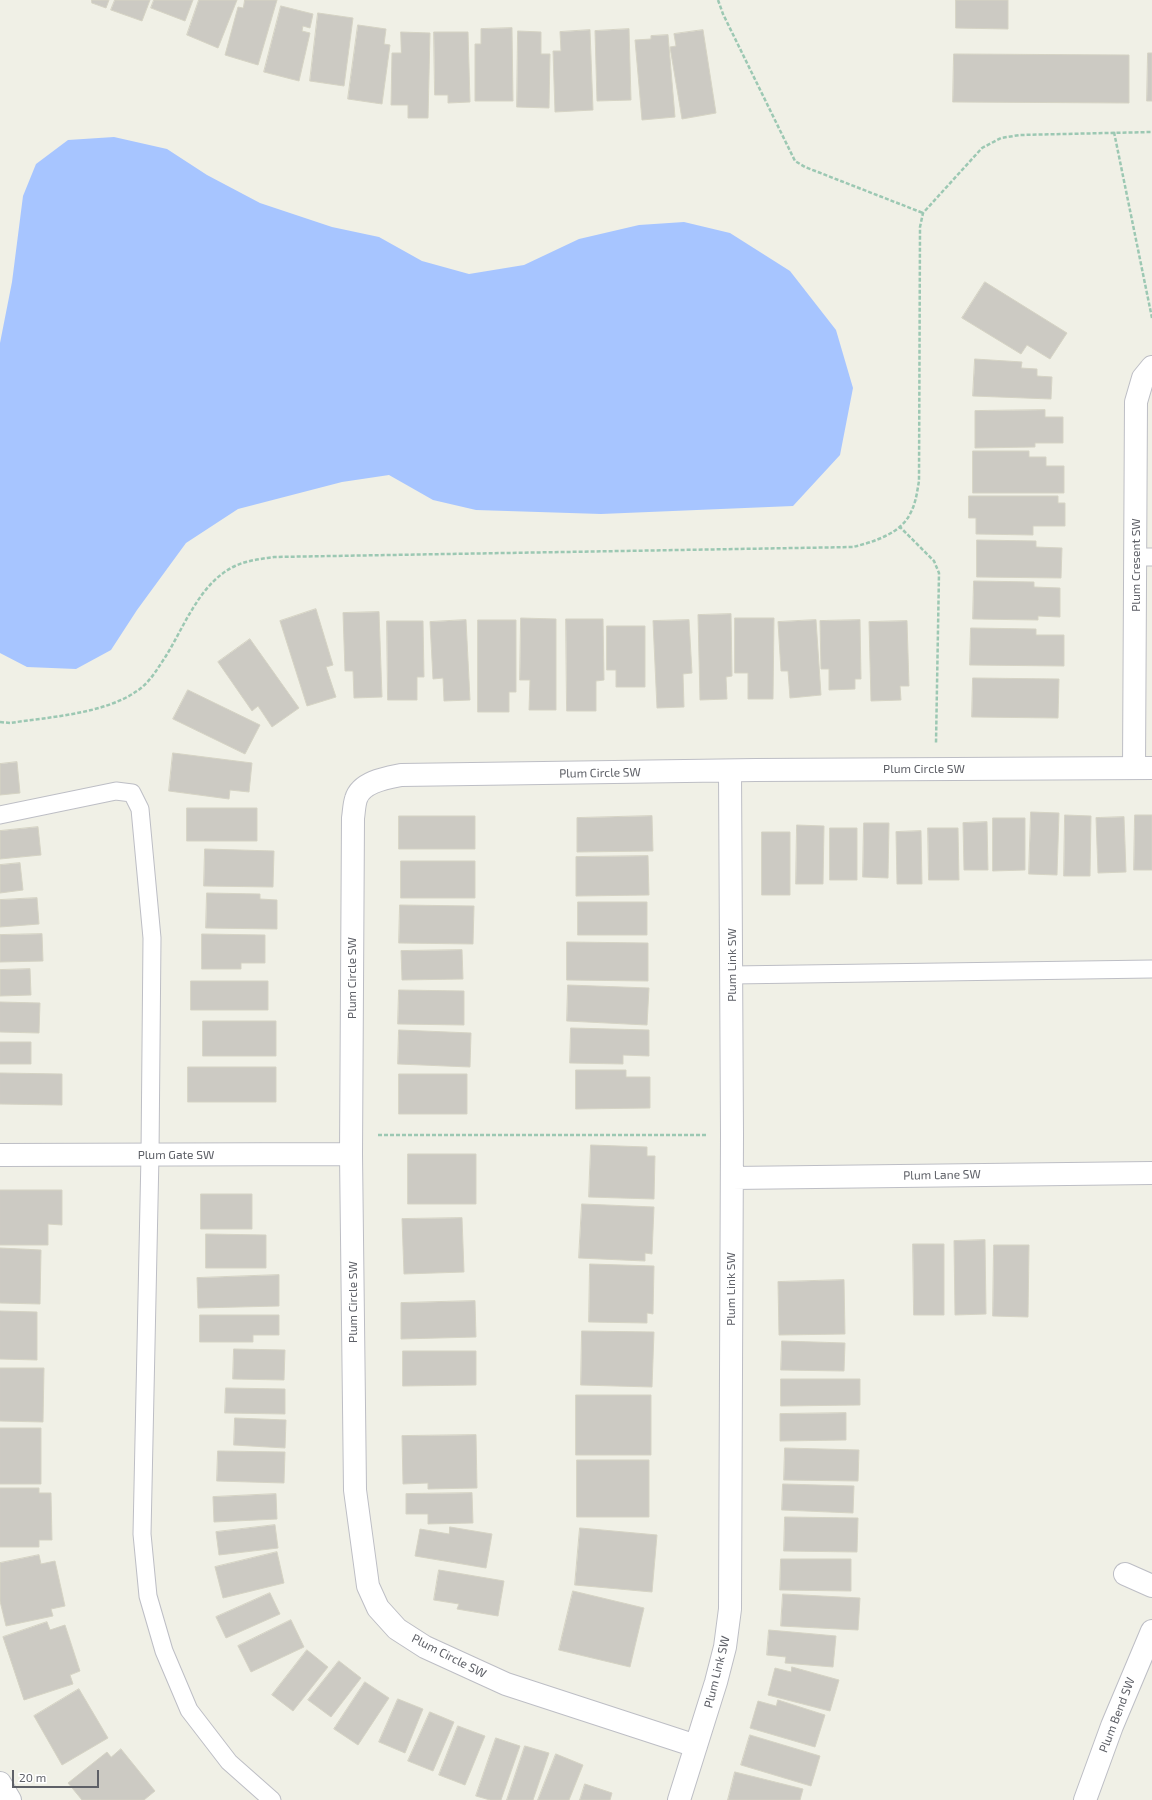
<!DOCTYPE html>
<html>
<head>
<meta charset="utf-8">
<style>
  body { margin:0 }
  #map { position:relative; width:1152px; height:1800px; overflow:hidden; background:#f0f0e6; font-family:"Exo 2",sans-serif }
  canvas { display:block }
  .scale { position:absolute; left:12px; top:1770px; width:87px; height:18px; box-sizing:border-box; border:2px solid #5e6067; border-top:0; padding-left:5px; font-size:12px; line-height:14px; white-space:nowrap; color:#5e6067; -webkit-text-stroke:3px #fff; paint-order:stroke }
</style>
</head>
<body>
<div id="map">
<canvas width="1152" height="1800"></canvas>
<div class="scale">20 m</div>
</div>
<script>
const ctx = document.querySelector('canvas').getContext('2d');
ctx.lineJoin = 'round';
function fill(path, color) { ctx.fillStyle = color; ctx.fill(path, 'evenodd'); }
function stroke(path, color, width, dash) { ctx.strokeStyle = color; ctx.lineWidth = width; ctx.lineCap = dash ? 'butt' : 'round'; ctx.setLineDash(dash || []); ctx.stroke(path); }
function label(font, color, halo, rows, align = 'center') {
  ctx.font = font + ' "Exo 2",sans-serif'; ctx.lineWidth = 3.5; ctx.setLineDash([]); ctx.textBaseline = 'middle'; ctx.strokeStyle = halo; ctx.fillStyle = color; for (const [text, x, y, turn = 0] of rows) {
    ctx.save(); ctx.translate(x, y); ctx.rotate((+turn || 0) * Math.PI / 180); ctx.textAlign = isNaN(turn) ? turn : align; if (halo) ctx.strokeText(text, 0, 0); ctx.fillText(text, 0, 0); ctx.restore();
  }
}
const water = new Path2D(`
  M114 137 167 149 207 175 260 203 332 227 379 237 422 261 469 274 524 265 579 239 639 225 684 222 730 233 790 271 836 330 853 388 840 455 793 506 601 514 476 510 433 500 389 475 342 482 238 509 186 543 137 610 111 650 76 669 27 667 0 653V343L12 282 23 196 36 164 68 140Z`);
const building = new Path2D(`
  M92 0H109L106 8 92 3Z
  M115 0H150L142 21 111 10Z
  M154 0H193L185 21 151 8Z
  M199 0H237L218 48 187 35Z
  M245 0H277L258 65 225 55 238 7 243 8Z
  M956 0H1008V29L956 28Z
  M281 6 313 14 310 28 303 26 302 31 310 33 299 81 264 72Z
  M318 13 353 18 344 86 310 81Z
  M358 25 386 29 384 44 390 45 382 104 348 99Z
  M512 28 513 101H475V44H481V29Z
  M629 29 631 100 597 101 595 31Z
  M590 30 593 110 555 112 553 51H561L560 32Z
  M703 30 716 113 682 119 670 47 676 46 674 34Z
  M518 31 541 32V54H550L549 108 517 107Z
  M401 32 430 33 428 118H408V105H391L392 53H401Z
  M434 32H468L470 102 448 103V95H435Z
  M668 35 675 117 642 120 635 40 651 39V36Z
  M1148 53H1152V101H1147Z
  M954 54 1129 55V103L953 102Z
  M985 282 1067 333 1050 359 1027 345 1021 354 962 318Z
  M975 359 1022 362 1021 368 1037 369V376L1052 377 1051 399 973 396Z
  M1045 410V417H1063V443H1035V447L975 448V411Z
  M973 451H1029V457H1046V466H1064V493H973Z
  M969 496H1058V503H1065V526H1033V535L976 534V518H969Z
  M977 540 1036 541V547L1062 548 1061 578 977 577Z
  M974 581 1034 582V587L1060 588V617L1038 616V620L973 619Z
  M316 609 333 665 326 667 336 697 307 706 280 621Z
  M379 612 382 697 354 698 353 671H345L343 613Z
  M731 614 732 676 726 677 727 699 700 700 698 615Z
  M521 618 556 619V710H529L530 680H520Z
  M735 618H774L773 699H748V673H735Z
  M566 619H603L604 680 596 681V711H567Z
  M466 620 470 700 444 701 443 678 433 679 430 622Z
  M478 620H516V692H509V712H478Z
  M689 620 692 673 683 674 684 707 657 708 653 621Z
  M816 620 821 695 790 698 788 671H781L778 622Z
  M860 620 861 679H855V689L829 690V669H821L820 621Z
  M387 621H423L424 677H417V700H388Z
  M907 621 909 686H900L901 700 871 701 869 622Z
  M607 626H645V687H616V670H607Z
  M971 628 1036 629V635H1064V666L970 665Z
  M250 639 299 708 272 727 258 706 252 711 218 662Z
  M973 678 1059 679 1058 718 972 717Z
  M188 690 260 725 245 754 173 719Z
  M173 753 252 763 249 792 230 790 229 799 169 791Z
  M17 762 20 793 0 795V764Z
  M187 808H257V841H187Z
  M1031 812 1059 813 1057 875 1029 874Z
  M1065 815 1091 816 1090 876H1064Z
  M1135 815H1152V870H1134Z
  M399 816H475V849H399Z
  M652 816 653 851 577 852V818Z
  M1124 817 1126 872 1098 873 1096 818Z
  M993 818H1025V870L993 871Z
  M987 822 988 870H964L963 823Z
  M864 823H889L888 878 863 877Z
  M797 825 824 826 823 884H796Z
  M38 827 41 855 0 859V831Z
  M830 828H857V880H830Z
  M928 828H958L959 880H929Z
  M921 831 922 884H897L896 832Z
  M762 832H790V895H762Z
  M205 849 274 851 273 887 204 886Z
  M648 856 649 895 576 896V857Z
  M401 861H475V898H401Z
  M20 863 23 890 0 893V865Z
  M207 893 260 894V899L277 900V929L206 928Z
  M37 898 39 924 0 927V900Z
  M578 902H647V935H578Z
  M400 905 474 906 473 944 399 943Z
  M42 934 43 961 0 962V935Z
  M202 934 265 935V963H241V969H202Z
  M567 942 648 943V981L567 980Z
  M462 950 463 979 402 980 401 951Z
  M30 969 31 995 0 996V970Z
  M191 981H268V1010H191Z
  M568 985 649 988 647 1025 567 1021Z
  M399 990 464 991V1025L398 1024Z
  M0 1002 40 1003 39 1033 0 1032Z
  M203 1021H276V1056H203Z
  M571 1028 649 1030V1056L623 1055V1064L570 1063Z
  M399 1030 471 1033 470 1067 398 1064Z
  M0 1042H31V1064H0Z
  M188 1067H276V1102H188Z
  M576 1070H626V1077H650V1108L576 1109Z
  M0 1073 62 1074V1105L0 1104Z
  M399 1074H467V1114H399Z
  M591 1145 647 1147V1156H655L654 1199 589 1197Z
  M408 1154H476V1204H408Z
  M0 1190H62V1225L48 1224V1245H0Z
  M201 1194H252V1229H201Z
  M582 1204 654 1207 652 1254 645 1253V1261L579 1258Z
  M462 1218 464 1272 404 1274 402 1219Z
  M206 1234 266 1235V1268H206Z
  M985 1240 986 1314 955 1315 954 1241Z
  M913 1244H944V1315H914Z
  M994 1245H1029L1028 1317 993 1316Z
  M0 1248 41 1250 40 1304 0 1303Z
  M590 1264 654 1266 653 1314 647 1313V1323L589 1322Z
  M279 1275V1306L198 1308 197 1278Z
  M844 1280 845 1334 779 1335 778 1282Z
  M475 1301 476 1337 401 1339V1303Z
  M0 1311 37 1312V1360L0 1359Z
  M200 1315H279V1335H253V1342H200Z
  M582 1331 654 1332 652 1387 581 1385Z
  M782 1341 845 1343 844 1371 781 1370Z
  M234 1349 285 1350 284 1380 233 1379Z
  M403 1351H476V1385L403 1386Z
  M0 1368H44L43 1422 0 1421Z
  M781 1379H860V1405L781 1406Z
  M226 1388 285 1389V1414L225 1413Z
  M576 1395H651V1455H576Z
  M846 1413V1440L780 1441V1414Z
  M235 1418 286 1420 285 1448 234 1445Z
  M0 1428H41V1484H0Z
  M476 1435 477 1488 428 1489V1483L403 1484 402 1436Z
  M785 1448 859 1450 858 1481 784 1480Z
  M218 1451 285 1452 284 1483 217 1481Z
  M577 1460H649V1517H577Z
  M783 1484 854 1486 853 1513 782 1510Z
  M0 1488H39V1493H51L52 1540H39V1547H0Z
  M472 1493 473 1523 428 1524V1514H406V1494Z
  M276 1494 277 1519 214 1522 213 1497Z
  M785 1517 858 1518 857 1552 784 1551Z
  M275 1525 278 1548 219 1555 216 1532Z
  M450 1527 492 1534 486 1568 415 1556 420 1529 449 1534Z
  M580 1528 657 1535 652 1592 575 1585Z
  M277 1552 284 1583 223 1598 215 1567Z
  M39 1555 41 1564 55 1561 65 1606 51 1609 53 1616 6 1626 0 1601V1563Z
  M781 1559H851V1591L780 1590Z
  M439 1570 504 1581 498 1616 457 1609 459 1604 434 1600Z
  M573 1591 644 1608 630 1667 559 1650Z
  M270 1593 280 1614 226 1638 216 1617Z
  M783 1594 860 1598 858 1630 781 1626Z
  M291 1620 304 1647 251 1672 238 1646Z
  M47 1622 50 1630 65 1625 80 1671 70 1675 73 1684 24 1700 3 1637Z
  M769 1630 836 1636 833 1667 785 1663 786 1657 767 1655Z
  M307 1650 328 1667 293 1711 272 1695Z
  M339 1661 361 1678 331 1717 308 1700Z
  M792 1667 839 1680 830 1711 768 1695 775 1668 791 1672Z
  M365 1682 389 1698 358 1745 334 1729Z
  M79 1689 108 1738 62 1765 34 1716Z
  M398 1699 423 1709 405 1753 379 1742Z
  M778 1700 825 1715 815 1747 750 1728 758 1701 776 1706Z
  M430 1712 454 1722 433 1771 408 1761Z
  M458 1726 485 1736 465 1785 439 1775Z
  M750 1735 820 1756 811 1786 741 1765Z
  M496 1738 520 1746 501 1800H490L476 1796Z
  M525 1746 549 1753 533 1800H507Z
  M121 1749 155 1791 144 1800H82L68 1783 107 1752 111 1757Z
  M556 1754 583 1765 569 1800H538Z
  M735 1772 803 1789 800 1800H728Z
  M585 1784 612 1793 610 1800H580Z`);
const path = new Path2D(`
  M718 0 723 14 795 161 805 167 923 213
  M1114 132 1152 318
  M899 526 934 561 939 573 936 743
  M0 722 10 723C49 717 104 714 137 691 149 683 156 671 164 659 184 628 199 583 235 566 248 560 261 559 274 557L853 547C873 542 900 534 910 514 916 503 917 492 919 481L920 227 923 213 982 148 1001 138 1020 135 1152 132
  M378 1135H707`);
const lane = new Path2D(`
  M1136 557H1152
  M0 815 116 791 132 793 140 809 152 938 150 1155 142 1534 148 1596 164 1651 189 1710 229 1762 272 1800
  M732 975 1152 969`);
const street = new Path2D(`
  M1134 768 1136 402 1143 378 1152 367
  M0 1155 351 1154
  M732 1178 1152 1173
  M1125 1574 1152 1586
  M696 1746 506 1684 425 1647 397 1629 378 1608 368 1586 355 1490 351 1154 353 818C354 812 354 805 356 799 361 782 386 778 401 775L756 770 1152 768
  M679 1800 716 1682 725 1647 730 1609 732 1135 730 771
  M1085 1800 1112 1726 1152 1631`);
const secondary = new Path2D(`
  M0 1783 10 1800`);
const streetNames = [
  ["Plum Cresent SW",1136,565,-90],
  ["Plum Circle SW",924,769],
  ["Plum Circle SW",600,773,-1],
  ["Plum Link SW",732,965,-90],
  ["Plum Circle SW",352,978,-90],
  ["Plum Gate SW",176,1155],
  ["Plum Lane SW",942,1175,-1],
  ["Plum Link SW",731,1289,-90],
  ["Plum Circle SW",353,1302,-90],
  ["Plum Circle SW",449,1656,27],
  ["Plum Link SW",717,1672,-76],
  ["Plum Bend SW",1117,1715,-69]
];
fill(water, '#a7c5ff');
fill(building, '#cccac3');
stroke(building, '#d5d3c4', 1);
stroke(lane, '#bdbec5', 19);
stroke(street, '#bdbec5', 24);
stroke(secondary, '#bbbdc4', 24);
stroke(path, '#9cc8b3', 2.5, [4, 2]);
stroke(lane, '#fff', 17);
stroke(street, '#fff', 22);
stroke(secondary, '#fff', 22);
label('12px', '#5e6067', '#fff', streetNames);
</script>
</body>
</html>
